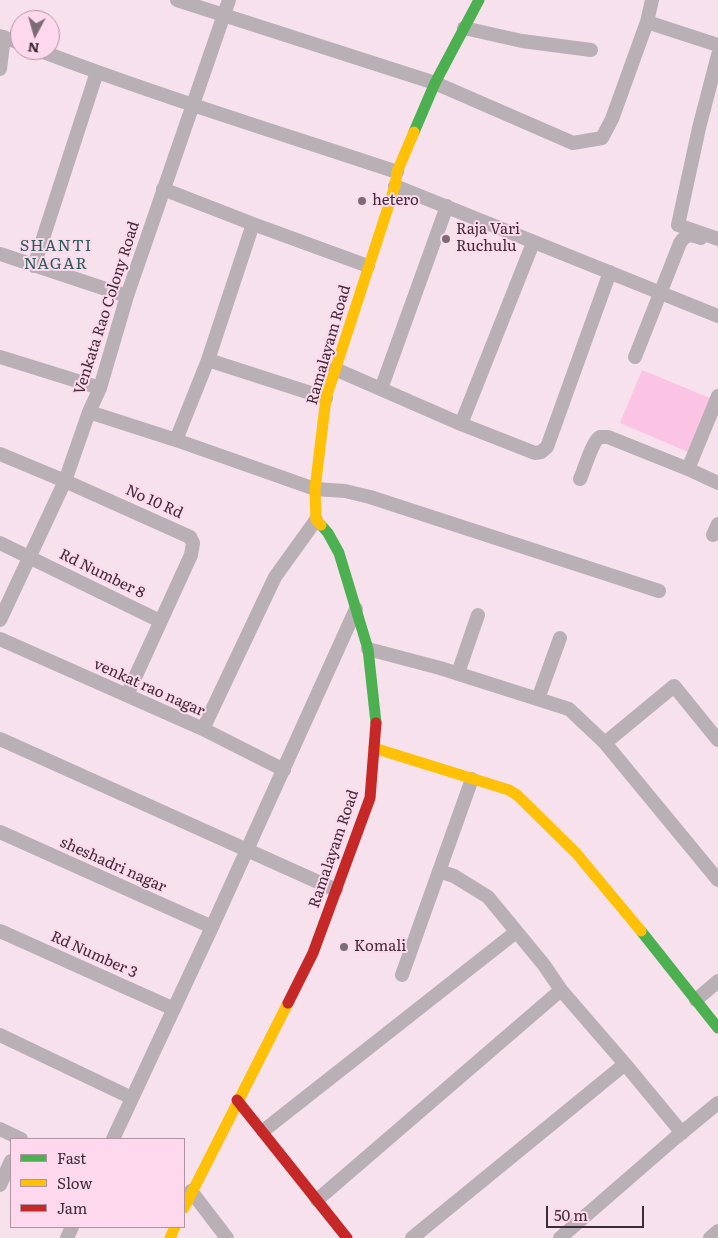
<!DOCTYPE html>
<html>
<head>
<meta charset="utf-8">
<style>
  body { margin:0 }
  #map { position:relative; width:718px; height:1238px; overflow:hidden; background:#f6e1ed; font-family:Literata,serif }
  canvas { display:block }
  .legend { position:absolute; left:10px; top:1138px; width:175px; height:90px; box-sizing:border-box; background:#fed9ee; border:1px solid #b094a4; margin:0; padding:6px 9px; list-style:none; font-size:15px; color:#3b2d35 }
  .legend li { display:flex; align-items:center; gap:10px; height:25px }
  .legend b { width:25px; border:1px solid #b094a4 }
  .north { position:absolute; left:10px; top:10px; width:50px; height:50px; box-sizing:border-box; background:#fed9ee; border:1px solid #b094a4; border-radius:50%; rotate:186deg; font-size:14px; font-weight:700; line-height:20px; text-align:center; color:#3b2d35 }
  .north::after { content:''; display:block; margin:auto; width:18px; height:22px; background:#7c6c75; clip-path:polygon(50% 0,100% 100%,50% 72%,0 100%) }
  .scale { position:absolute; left:546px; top:1206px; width:98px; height:22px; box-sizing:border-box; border:2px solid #3b2d35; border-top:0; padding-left:6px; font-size:15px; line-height:18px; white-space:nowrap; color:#3b2d35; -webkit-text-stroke:4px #fed9ee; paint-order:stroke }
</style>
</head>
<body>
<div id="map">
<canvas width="718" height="1238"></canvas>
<ul class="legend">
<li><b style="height:6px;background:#4caf50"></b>Fast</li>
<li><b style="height:6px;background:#ffc107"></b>Slow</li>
<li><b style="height:6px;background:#c62828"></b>Jam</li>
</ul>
<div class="north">N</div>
<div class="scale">50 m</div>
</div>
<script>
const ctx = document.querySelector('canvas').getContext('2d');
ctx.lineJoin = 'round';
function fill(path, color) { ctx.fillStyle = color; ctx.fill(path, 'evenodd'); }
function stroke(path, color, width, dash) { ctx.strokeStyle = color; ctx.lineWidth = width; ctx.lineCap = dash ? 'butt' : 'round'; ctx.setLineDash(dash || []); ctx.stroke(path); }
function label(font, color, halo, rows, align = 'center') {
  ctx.font = font + ' Literata,serif'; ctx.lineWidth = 4; ctx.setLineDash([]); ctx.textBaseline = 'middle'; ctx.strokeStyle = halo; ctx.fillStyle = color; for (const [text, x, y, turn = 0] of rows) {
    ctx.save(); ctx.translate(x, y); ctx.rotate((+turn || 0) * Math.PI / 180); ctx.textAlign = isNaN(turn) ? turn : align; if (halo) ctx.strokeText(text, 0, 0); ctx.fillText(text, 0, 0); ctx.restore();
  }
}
const green = new Path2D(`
  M642 370 710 398 688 452 620 423Z`);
const street = new Path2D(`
  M177 0 435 83 573 143 602 138 612 119 647 22 718 45
  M647 22 652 0
  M464 28 522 41 591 50
  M0 36 20 43
  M38 50C156 95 277 132 397 172
  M718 55 699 128 678 225 718 239
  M0 69 4 37
  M395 186 718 316
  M163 189 253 224 208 360 176 440
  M253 224 368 266
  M0 254 127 296
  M34 266 97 72
  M0 357 100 388
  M635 357 680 243C685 234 692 234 701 238
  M208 360 326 398
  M335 369 461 424 535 453 541 452 547 447 610 272
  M381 389 447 206
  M89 412 176 440 315 489 345 491 370 497 659 591
  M461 424 533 243
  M0 454 65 481 190 537 193 543 191 555 127 695
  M688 469 718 483
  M580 479C584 471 592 441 600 437 601 437 607 437 608 437L688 469 718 396
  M713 535 718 524
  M0 543 160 621
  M0 620 65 481 89 412 100 388 127 296 229 0
  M0 639 203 729 284 770
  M368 649 440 668 569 709 605 743 718 880
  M458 673 478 615
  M538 699 560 638
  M203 729 275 577 316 520
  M0 739 336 890
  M605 743 674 686 718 740
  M0 832 212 927
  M439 871 454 876 488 897 544 965 561 990 625 1064 682 1133
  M0 931 174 1009
  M402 975 472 779
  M696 1000 718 981
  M0 1035 132 1098
  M0 1129 21 1139
  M263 1131 516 932
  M113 1139 212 927 356 609
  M0 1185 11 1161
  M191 1191 227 1238
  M317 1200 561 990
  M67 1238 72 1227
  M412 1238 625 1064
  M560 1238 674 1139 718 1103
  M710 1238 718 1231`);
const fast = new Path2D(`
  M414 132 435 83 479 0
  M321 525 328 533 339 553 368 649 376 723
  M641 931 718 1028`);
const slow = new Path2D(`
  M321 525 316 520 315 489 326 398 395 186 397 172 414 132
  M374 748 509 790 517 795 576 853 641 931
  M184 1208 288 1003
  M170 1238 175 1227`);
const jam = new Path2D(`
  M288 1003 313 953 370 798 376 723
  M237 1100 347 1238`);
const markers = [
  [362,201,5,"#7c6c75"],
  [446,239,5,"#7c6c75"],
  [344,947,5,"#7c6c75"]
];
const poiNames = [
  ["hetero",372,201],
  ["Raja Vari",456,230],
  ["Ruchulu",456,247],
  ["Komali",354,947]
];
const streetNames = [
  ["Venkata Rao Colony Road",107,308,-72],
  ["Ramalayam Road",329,345,-74],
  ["No 10 Rd",154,502,24],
  ["Rd Number 8",102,574,26],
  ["venkat rao nagar",149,688,24],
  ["Ramalayam Road",334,849,-71],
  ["sheshadri nagar",113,865,24],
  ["Rd Number 3",94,955,24]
];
const neighbourhoodNames = [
  ["SHANTI",56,246],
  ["NAGAR",56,264]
];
fill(green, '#fbc4e4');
stroke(street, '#b8b0b4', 14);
stroke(fast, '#4caf50', 11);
stroke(slow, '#ffc107', 11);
stroke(jam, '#c62828', 11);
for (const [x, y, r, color] of markers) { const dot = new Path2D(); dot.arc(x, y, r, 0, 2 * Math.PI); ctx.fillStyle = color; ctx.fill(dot); stroke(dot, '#fed9ee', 2); }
label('15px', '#3b2d35', '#fed9ee', poiNames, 'left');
label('15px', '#3b2d35', '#fed9ee', streetNames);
ctx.letterSpacing = '1px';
label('16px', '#265f59', '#fed9ee', neighbourhoodNames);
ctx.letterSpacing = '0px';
</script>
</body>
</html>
